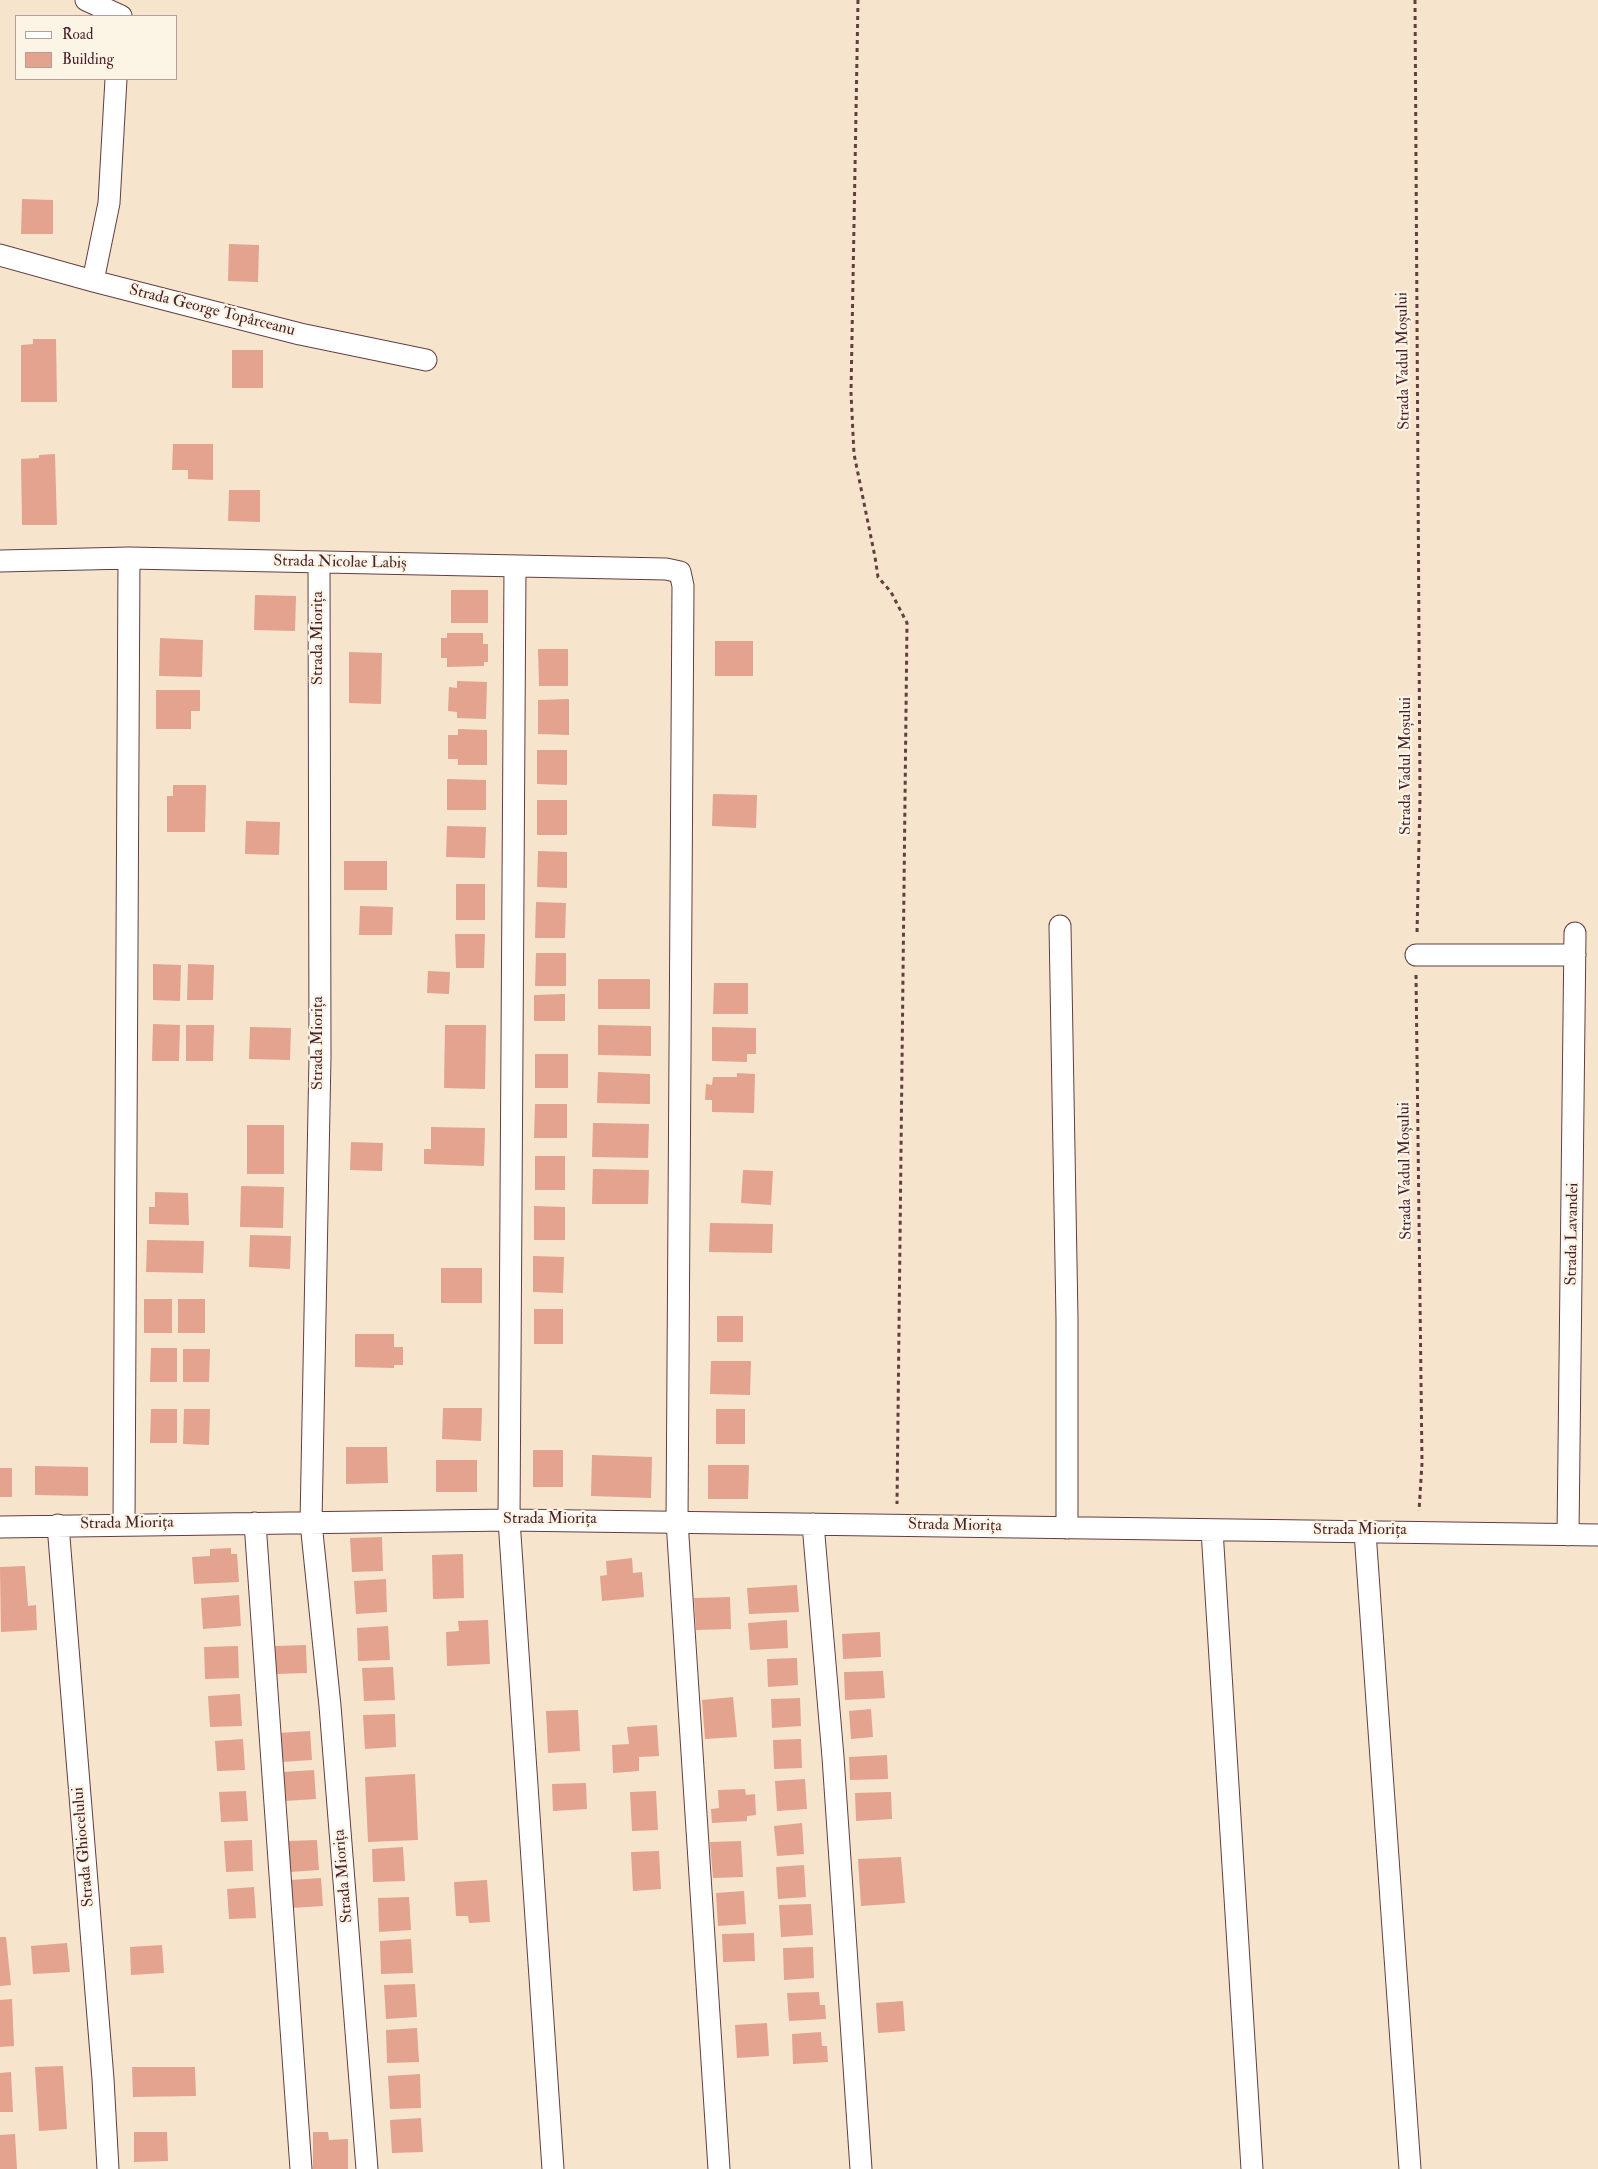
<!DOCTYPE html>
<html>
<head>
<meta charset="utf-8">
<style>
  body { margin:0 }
  #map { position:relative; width:1598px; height:2169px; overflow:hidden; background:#f6e5cc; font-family:"IM FELL Double Pica",serif }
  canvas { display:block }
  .legend { position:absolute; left:15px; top:15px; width:162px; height:65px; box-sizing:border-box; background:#fcf5e5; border:1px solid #b59f9b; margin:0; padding:6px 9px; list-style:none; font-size:15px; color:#4a1f2b }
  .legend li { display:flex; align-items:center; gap:10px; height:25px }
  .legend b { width:25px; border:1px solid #b59f9b }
</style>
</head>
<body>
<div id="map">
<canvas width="1598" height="2169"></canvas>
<ul class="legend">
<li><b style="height:6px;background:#fff"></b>Road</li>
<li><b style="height:14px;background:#e3a38f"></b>Building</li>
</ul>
</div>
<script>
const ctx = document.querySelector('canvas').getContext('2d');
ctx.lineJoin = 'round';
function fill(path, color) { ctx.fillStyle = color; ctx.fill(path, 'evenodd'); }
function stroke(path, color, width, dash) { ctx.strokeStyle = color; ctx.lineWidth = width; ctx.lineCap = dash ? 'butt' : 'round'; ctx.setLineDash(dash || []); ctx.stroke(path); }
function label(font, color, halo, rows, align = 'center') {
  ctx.font = font + ' "IM FELL Double Pica",serif'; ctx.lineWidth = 4.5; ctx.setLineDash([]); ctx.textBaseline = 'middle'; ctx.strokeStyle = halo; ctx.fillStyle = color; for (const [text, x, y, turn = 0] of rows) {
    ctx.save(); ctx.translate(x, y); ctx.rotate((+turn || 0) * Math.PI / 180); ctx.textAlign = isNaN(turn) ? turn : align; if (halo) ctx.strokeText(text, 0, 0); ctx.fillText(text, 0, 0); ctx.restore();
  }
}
const building = new Path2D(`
  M22 199 53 200V234H21Z
  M229 244 259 245 258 282 228 281Z
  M33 339H56L57 402H21V345L33 344Z
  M232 350H263V388H232Z
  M173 444H213V480L188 479V470H172Z
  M55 454 57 525H22L21 459 39 458V455Z
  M229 490H260V522L228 521Z
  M451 590H488V623H451Z
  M255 595 296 596 295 631 254 630Z
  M447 633H483V644H488V662H484V666L447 667V658H441V638H447Z
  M160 638 203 640 202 677 159 676Z
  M715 641H753V676H715Z
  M538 649H568V686H539Z
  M349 652 382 653 381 704 349 703Z
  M457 681 487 682 486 719 457 718V712L448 711 449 687 457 688Z
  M156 690H200V711H191V729H156Z
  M569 699V735L538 734V700Z
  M458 729 487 730V765H458V759H448V735H458Z
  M537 750H567V785L537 784Z
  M447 779 486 780V810H447Z
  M173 785H206L205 832H167V796H173Z
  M713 794 757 795 756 828 712 826Z
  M537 800H567V835H537Z
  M246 821 280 822 279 855 245 854Z
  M447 826 486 827 485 858 446 857Z
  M538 851 567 852V888L537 887Z
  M344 861H387V890H344Z
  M456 884H485V920H456Z
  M536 902 566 903 565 938H535Z
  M360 906 393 907 392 935H359Z
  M455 934H485L484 968H456Z
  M536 953H566V986H535Z
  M153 964 181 965 180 1001 153 1000Z
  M188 964 214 965 213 1000H187Z
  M428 971 450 972 449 994 427 993Z
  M598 979H650V1009H598Z
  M714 983H748V1014H713Z
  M565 994V1021H534V995Z
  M153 1024 180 1025 179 1061H152Z
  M186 1025H214L213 1061H186Z
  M445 1025H486L485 1089 444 1088Z
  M598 1025 651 1026V1056L598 1055Z
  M250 1027 291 1028 290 1060 249 1059Z
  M712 1027 756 1028V1054H747V1062L712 1061Z
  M535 1054H568V1088H535Z
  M598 1072 650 1074V1104L597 1103Z
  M737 1073 755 1074 754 1113 712 1112V1100H705L706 1084 712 1085 713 1077H737Z
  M535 1104H567V1138H534Z
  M593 1123 649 1124 648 1158 592 1157Z
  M247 1125H284V1174H247Z
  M431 1127 485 1128 484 1166 424 1164V1149H431Z
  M351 1142 383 1143 382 1171 350 1170Z
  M535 1156H565V1190H535Z
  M593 1169 649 1170 648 1204H592Z
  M743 1170 773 1171 771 1205 741 1203Z
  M241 1186 284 1187 283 1228 240 1227Z
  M155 1192 188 1193 189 1225 149 1224V1207H155Z
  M534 1206 565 1207V1240H534Z
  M710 1223 773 1224 772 1253 709 1252Z
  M250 1235 291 1236 290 1269 249 1267Z
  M147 1240 204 1241 203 1273 146 1272Z
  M533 1256 564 1257 563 1293 533 1292Z
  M441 1268H482V1303H441Z
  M144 1299H172V1333H144Z
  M178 1299H205V1333H178Z
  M534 1309H563V1344H534Z
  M717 1316H743V1342H717Z
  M355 1334H394V1347H403V1365H394V1368L355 1367Z
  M151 1348H177V1382H150Z
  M183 1349H210L209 1382H183Z
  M711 1361H751L750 1395 710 1394Z
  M443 1408H482L481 1441 442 1439Z
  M151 1409H177V1443H150Z
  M184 1409H210L209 1445 183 1444Z
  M716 1409H745V1444H716Z
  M346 1447H387L388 1483 346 1484Z
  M533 1450H563V1487H533Z
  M592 1455 652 1457 651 1498 591 1496Z
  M436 1460H477V1492H436Z
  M708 1465H749L748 1499H708Z
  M35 1466 88 1467V1496L35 1495Z
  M0 1468H12V1497H0Z
  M382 1537 383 1571 352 1572 350 1538Z
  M231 1548V1554H237L239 1582 194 1584 192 1557 210 1556V1549Z
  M463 1554 464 1598 433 1599 432 1555Z
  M632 1558 633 1573 642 1572 644 1597 602 1601 600 1576 607 1575 606 1561Z
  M25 1566 28 1606 36 1605 37 1630 1 1632 0 1567Z
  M386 1579 387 1612 356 1614 354 1581Z
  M797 1585 799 1612 749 1614 747 1588Z
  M239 1595 241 1626 203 1629 201 1598Z
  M730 1597 731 1629 696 1630 694 1598Z
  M488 1620 490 1664 447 1666 446 1632 459 1631 458 1621Z
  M787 1620 788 1648 750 1650 748 1623Z
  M388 1626 390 1660 358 1661 357 1628Z
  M880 1632 881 1657 843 1659 842 1634Z
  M306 1645 307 1673 276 1674 275 1646Z
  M238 1646 239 1678 205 1679 204 1647Z
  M797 1658 798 1685 768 1687 767 1659Z
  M393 1667 395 1700 364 1701 362 1668Z
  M883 1671 885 1698 845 1700 844 1672Z
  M240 1694 242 1726 210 1727 208 1696Z
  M733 1697 737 1737 705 1739 702 1700Z
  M800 1698 801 1726 772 1728 771 1699Z
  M871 1709 873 1737 851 1739 849 1711Z
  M578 1710 580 1751 548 1753 546 1711Z
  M395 1714 396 1747 365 1749 363 1715Z
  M657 1725 659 1756 639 1757V1771L613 1773 612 1745 629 1744 627 1727Z
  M310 1731 312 1760 281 1762 279 1733Z
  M243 1739 245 1770 217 1771 215 1741Z
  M801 1739 802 1768 774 1769 773 1740Z
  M887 1755 888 1779 850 1780 849 1757Z
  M314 1770 316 1799 285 1801 283 1772Z
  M415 1774 418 1840 368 1842 365 1777Z
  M805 1779 807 1809 777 1811 775 1781Z
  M586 1783 587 1809 553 1811 552 1784Z
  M745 1789 746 1795 755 1794 756 1815 747 1816V1821L712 1823 711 1809 719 1808 718 1790Z
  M246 1791 248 1821 221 1822 219 1792Z
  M656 1791 658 1830 632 1831 630 1792Z
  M891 1792 892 1819 856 1821 855 1793Z
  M802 1823 804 1854 777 1856 774 1826Z
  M252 1840 253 1871 226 1872 224 1841Z
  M317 1840 319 1870 290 1872 288 1841Z
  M741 1841 743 1877 713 1878 710 1842Z
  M403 1847 405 1881 373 1882 372 1849Z
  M659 1851 661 1889 633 1891 631 1852Z
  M901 1857 905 1903 861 1906 858 1859Z
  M804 1865 806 1897 778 1899 776 1867Z
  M321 1878 323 1906 291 1908 290 1880Z
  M487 1880 490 1922 469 1923 468 1916H456L454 1882Z
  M254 1887 256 1918 229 1919 227 1889Z
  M744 1891 746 1924 718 1926 716 1893Z
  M409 1897 411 1930 379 1932 378 1898Z
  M811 1904 813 1935 781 1937 779 1905Z
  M754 1933 755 1961 723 1962 722 1934Z
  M0 1937H6L11 1985 0 1986Z
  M411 1939 413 1973 381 1974 380 1941Z
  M67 1943 70 1972 33 1974 31 1946Z
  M162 1945 164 1973 131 1975 130 1947Z
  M813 1947 814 1978 784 1980 783 1948Z
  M415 1984 417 2017 386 2019 384 1985Z
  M819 1992 820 2005H825L826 2019 789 2021 787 1993Z
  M12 1999 14 2046 0 2047V2000Z
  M903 2001 905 2031 878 2033 876 2003Z
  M767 2023 769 2056 737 2058 735 2025Z
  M417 2028 419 2062 387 2063 386 2030Z
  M821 2032 822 2046H827L828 2062 793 2064 792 2034Z
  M63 2066 67 2129 39 2131 35 2067Z
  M132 2067H195L196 2096 133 2097Z
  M11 2072 13 2112H0V2073Z
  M420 2074 421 2108 390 2109 388 2076Z
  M421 2118 423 2152 392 2153 390 2120Z
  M134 2132H167L168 2161 134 2162Z
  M313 2132H328L329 2140 348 2139V2169H313Z
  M15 2134 17 2169H0V2135Z`);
const path = new Path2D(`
  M858 0 851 393 854 454 875 557 878 577 891 592 907 623 897 1504
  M1415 0 1420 797 1417 934
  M1416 975 1422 1463 1419 1511`);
const minor = new Path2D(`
  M86 0 121 16
  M0 255 93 281 300 334 426 360
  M93 281 109 203 116 79
  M0 561 129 558 666 569 680 572 683 586 677 1521 719 2169
  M319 563 320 1057 311 1523 330 1706 367 2169
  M515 567 509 1520 553 2169
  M1060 926 1067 1319V1528
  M1416 955H1575
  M255 1523 301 2169
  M124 1524 129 558
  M813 1524 833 1757 861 2169
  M58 1525 103 2079 108 2169
  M0 1527 509 1520 1598 1535
  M1212 1530 1252 2169
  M1365 1532 1410 2169
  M1568 1535 1575 933`);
const streetNames = [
  ["Strada George Topârceanu",212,311,14],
  ["Strada Vadul Moșului",1404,361,-91],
  ["Strada Nicolae Labiș",340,563,1],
  ["Strada Miorița",319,638,-90],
  ["Strada Vadul Moșului",1407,766,-90],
  ["Strada Miorița",319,1043,-90],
  ["Strada Vadul Moșului",1406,1171,-91],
  ["Strada Lavandei",1573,1234,-89],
  ["Strada Miorița",550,1520],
  ["Strada Miorița",127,1524,-1],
  ["Strada Miorița",955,1526,1],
  ["Strada Miorița",1360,1531],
  ["Strada Ghiocelului",84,1847,-95],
  ["Strada Miorița",344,1876,-95]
];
fill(building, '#e3a38f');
stroke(minor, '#643d43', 23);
stroke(path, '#643d43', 3, [4, 4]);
stroke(minor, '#fff', 21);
label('16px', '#4a1f2b', '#fcf5e5', streetNames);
</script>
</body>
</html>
